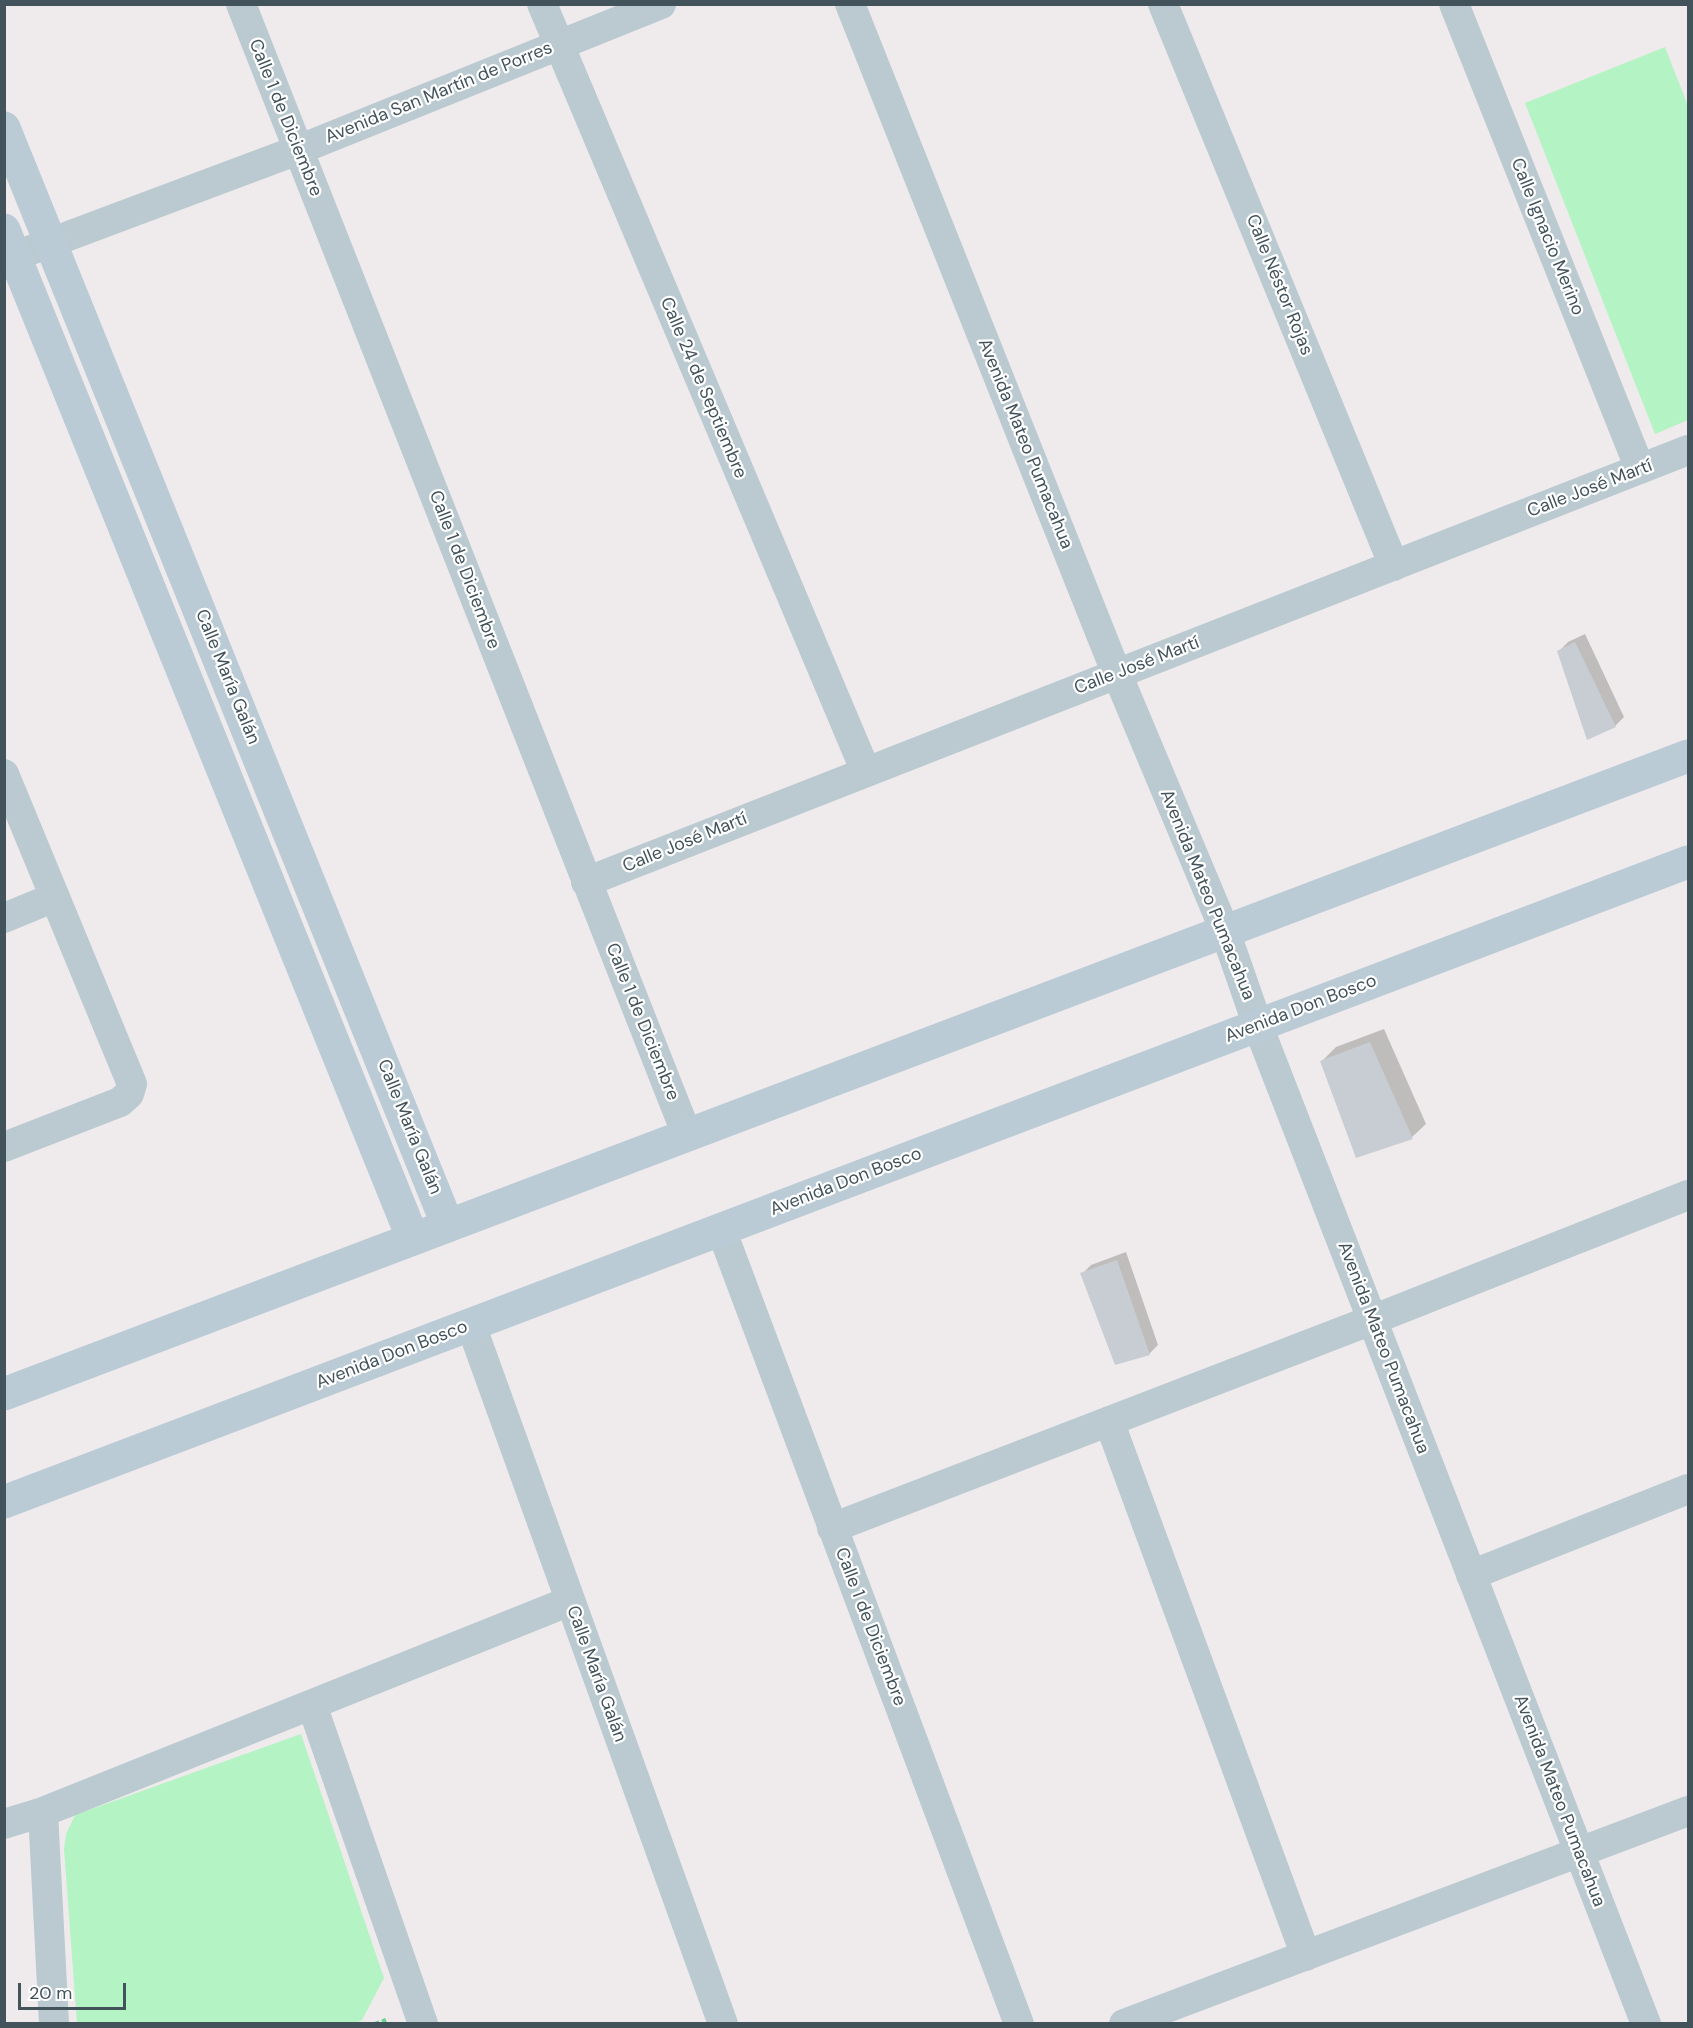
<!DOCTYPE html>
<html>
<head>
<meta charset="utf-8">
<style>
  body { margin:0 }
  #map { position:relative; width:1693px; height:2028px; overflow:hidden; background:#efebec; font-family:"DM Sans",sans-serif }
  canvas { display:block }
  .frame { position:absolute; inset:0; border:6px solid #42535b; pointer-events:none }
  .scale { position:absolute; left:18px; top:1983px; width:108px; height:27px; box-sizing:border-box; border:3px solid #42535b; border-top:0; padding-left:8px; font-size:18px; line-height:21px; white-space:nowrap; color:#42535b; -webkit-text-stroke:4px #fff; paint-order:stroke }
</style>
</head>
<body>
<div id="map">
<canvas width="1693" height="2028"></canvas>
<div class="frame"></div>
<div class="scale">20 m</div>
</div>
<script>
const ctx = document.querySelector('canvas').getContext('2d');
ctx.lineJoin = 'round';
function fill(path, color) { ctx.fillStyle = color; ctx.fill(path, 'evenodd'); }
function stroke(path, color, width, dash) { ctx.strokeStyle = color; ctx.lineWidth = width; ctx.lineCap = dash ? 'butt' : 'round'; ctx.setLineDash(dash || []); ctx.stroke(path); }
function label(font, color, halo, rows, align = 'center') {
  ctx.font = font + ' "DM Sans",sans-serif'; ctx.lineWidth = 4.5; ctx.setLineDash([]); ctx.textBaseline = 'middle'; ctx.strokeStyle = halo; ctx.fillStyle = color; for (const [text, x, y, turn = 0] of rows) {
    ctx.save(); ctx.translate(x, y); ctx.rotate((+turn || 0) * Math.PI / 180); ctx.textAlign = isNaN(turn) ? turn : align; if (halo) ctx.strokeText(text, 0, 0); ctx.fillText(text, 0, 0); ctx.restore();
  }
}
const green = new Path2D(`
  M1665 47 1688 106V420L1655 434 1525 103Z
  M301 1734 384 1978 362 2020 354 2024 77 2023 64 1849 66 1834 75 1815Z`);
const shadow = new Path2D(`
  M1585 634 1624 717 1615 726 1559 651 1568 642Z
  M1384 1029 1426 1124 1412 1137 1357 1156 1322 1061 1336 1047Z
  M1126 1252 1158 1345 1149 1354 1082 1274 1091 1265Z`);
const building = new Path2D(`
  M1575 642 1616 727 1587 740 1557 651Z
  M1370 1042 1413 1139 1356 1158 1320 1061Z
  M1117 1260 1150 1355 1115 1365 1080 1273Z`);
const path = new Path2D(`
  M375 2024 386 2020`);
const street = new Path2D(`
  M241 4 687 1135
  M542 4 866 772
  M850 4 1110 657 1225 931 1258 1026 1646 2024
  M1163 4 1394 566
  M1454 4 1640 469
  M15 256 298 150 661 4
  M4 774 132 1084 129 1094 120 1102 4 1147
  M586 882 1688 450
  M4 918 55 897
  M721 1229 1019 2024
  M471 1325 723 2024
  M1109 1421 1306 1956
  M832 1528 1372 1320 1688 1195
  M1471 1575 1688 1489
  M312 1705 423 2024
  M43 1812 54 2024
  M4 1824 43 1812 570 1601
  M1124 2024 1688 1811`);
const secondary = new Path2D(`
  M4 128 448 1226
  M4 230 413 1239
  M4 1394 1688 756
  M4 1502 1688 862`);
const streetNames = [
  ["Avenida San Martín de Porres",439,93,-22],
  ["Calle 1 de Diciembre",285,118,68],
  ["Calle Ignacio Merino",1547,237,68],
  ["Calle Néstor Rojas",1279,285,68],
  ["Calle 24 de Septiembre",703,388,67],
  ["Avenida Mateo Pumacahua",1025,444,68],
  ["Calle José Martí",1590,489,-21],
  ["Calle 1 de Diciembre",464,570,69],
  ["Calle José Martí",1137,666,-21],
  ["Calle María Galán",227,677,68],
  ["Calle José Martí",685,843,-22],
  ["Avenida Mateo Pumacahua",1207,895,68],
  ["Avenida Don Bosco",1301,1009,-21],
  ["Calle 1 de Diciembre",642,1022,68],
  ["Calle María Galán",409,1127,68],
  ["Avenida Don Bosco",846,1182,-21],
  ["Avenida Mateo Pumacahua",1383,1348,69],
  ["Avenida Don Bosco",392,1355,-21],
  ["Calle 1 de Diciembre",870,1627,69],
  ["Calle María Galán",596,1674,70],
  ["Avenida Mateo Pumacahua",1559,1801,69]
];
fill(green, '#b4f3c3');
fill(shadow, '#0003');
fill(building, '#c7cdd2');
stroke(path, '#68d48f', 4, [4.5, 3]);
stroke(street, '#bacad0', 30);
stroke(secondary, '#bacbd6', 33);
label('18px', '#42535b', '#fff', streetNames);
</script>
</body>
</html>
